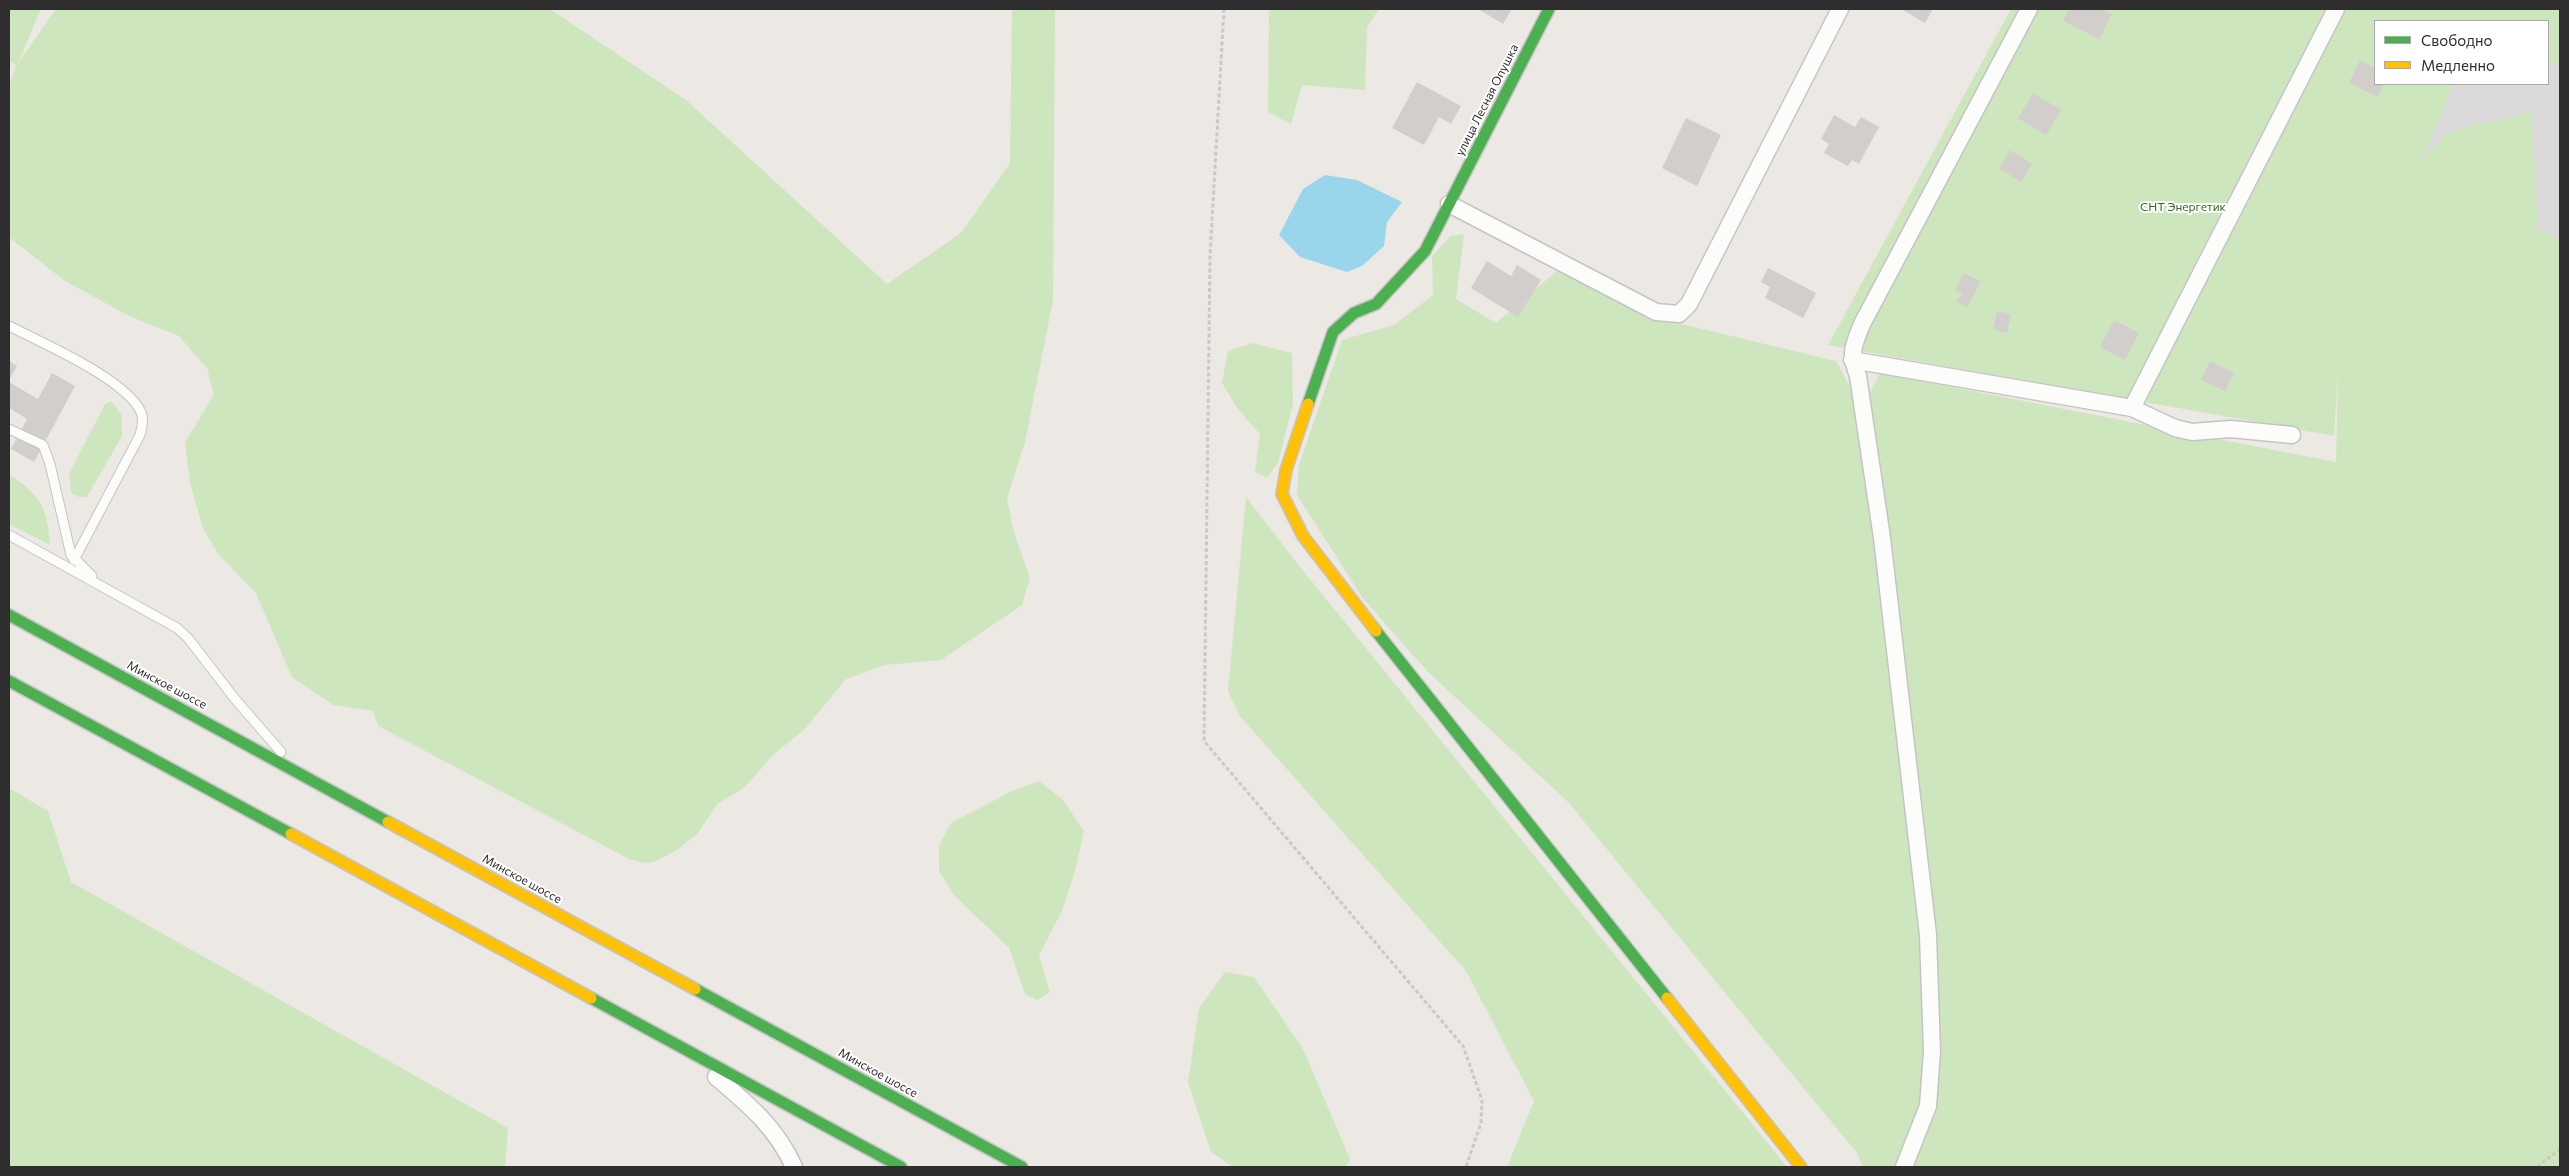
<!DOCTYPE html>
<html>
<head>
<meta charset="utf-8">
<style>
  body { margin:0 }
  #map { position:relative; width:2569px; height:1176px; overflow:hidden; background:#ece8e4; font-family:Commissioner,sans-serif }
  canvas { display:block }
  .frame { position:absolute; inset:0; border:10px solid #2e2e2e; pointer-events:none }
  .legend { position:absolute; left:2374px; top:20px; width:175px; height:65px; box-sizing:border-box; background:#fff; border:1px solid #ababab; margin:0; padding:6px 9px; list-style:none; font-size:15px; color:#2e2e2e }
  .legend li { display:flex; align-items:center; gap:10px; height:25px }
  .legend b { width:25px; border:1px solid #ababab }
</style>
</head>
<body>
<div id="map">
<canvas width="2569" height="1176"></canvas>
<div class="frame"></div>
<ul class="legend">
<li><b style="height:6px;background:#4caf50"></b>Свободно</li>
<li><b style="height:6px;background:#ffc107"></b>Медленно</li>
</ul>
</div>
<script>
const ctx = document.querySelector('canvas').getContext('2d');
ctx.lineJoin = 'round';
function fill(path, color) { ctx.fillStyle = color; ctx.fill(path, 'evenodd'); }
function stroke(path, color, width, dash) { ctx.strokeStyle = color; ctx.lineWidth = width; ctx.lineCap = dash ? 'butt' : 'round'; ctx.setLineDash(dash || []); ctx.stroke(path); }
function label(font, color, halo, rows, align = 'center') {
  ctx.font = font + ' Commissioner,sans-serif'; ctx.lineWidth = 4; ctx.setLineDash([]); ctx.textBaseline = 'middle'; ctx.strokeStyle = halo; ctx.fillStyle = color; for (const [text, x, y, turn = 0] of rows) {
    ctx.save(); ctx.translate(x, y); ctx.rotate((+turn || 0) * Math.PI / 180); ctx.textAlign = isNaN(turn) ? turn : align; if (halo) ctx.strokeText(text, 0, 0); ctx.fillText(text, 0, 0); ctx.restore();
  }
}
const industrial = new Path2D(`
  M2560 9V328L2378 261 2454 84H2548V21Z`);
const green = new Path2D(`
  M9 9H41L18 63 56 9H550L686 100 887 284 961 233 1010 163 1012 9H1055L1053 300 1025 442 1007 498 1014 533 1030 578 1022 605 941 660 885 665 846 679 804 730 774 754 744 788 717 804 698 833 677 850 654 862 645 863 629 859 378 726 373 711 333 705 292 677 256 593 219 555 203 529 190 483 185 442 214 395 207 368 179 336 129 316 65 281 9 237V86L16 66 9 59Z
  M1269 9H1379L1367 27 1365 90 1302 85 1291 124 1268 112Z
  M2011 9H2560V58L2555 66 2548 64V21H2375V84H2454L2422 159 2448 132 2532 111 2538 229 2560 240V1167H1863L1857 1153 1568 802 1427 671 1362 597 1297 495 1299 465 1342 340 1394 325 1433 295 1432 256 1451 236 1464 234 1456 299 1496 323 1558 270 1648 316 1836 361 1862 409 1880 373 2336 462 2338 372 2334 436 1828 345Z
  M1252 343 1292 353 1293 404 1278 463 1267 478 1255 472 1260 434 1237 408 1222 383 1228 351Z
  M111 401 122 415V436L87 497H79L71 493 69 474 105 404Z
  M9 475C40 493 48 509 50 545L9 524Z
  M1246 497 1296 562 1787 1167H1507L1534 1101 1466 971 1239 715 1228 691Z
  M1039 781 1063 800 1084 831 1075 871 1062 911 1039 955 1050 992 1037 1000 1025 994 1009 948 955 896 939 871V846L951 823 1010 792Z
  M9 788 48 811 71 882 508 1128 505 1167H9Z
  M1225 972 1254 977 1303 1049 1350 1159 1346 1167H1233L1211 1152 1188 1082 1199 1008Z`);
const water = new Path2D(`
  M1325 175 1357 180 1402 202 1387 222 1384 246 1362 266 1347 272 1300 257 1279 235 1303 189Z`);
const building = new Path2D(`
  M1478 9H1512L1503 24Z
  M1901 9H1933L1925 23Z
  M2069 9H2102L2112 14 2099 39 2063 21Z
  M2360 60 2375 68V84H2384L2377 97 2349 83Z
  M1417 82 1461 106 1451 124 1439 117 1424 145 1392 128Z
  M2033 93 2061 110 2046 135 2018 118Z
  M1834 115 1855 127 1861 117 1879 127 1859 164 1852 160 1848 166 1824 153 1829 144 1821 139Z
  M1686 118 1721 135 1697 186 1662 168Z
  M2010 150 2032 164 2021 182 1999 168Z
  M1487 261 1511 276 1517 265 1541 280 1518 317 1471 288Z
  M1768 268 1816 293 1803 318 1765 298 1770 287 1761 282Z
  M1964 273 1981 282 1967 307 1957 302 1962 293 1955 290Z
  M1997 311 2011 314 2007 333 1993 329Z
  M2114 320 2139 333 2125 360 2100 347Z
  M9 361 17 366 9 380Z
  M2210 361 2234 373 2225 391 2201 380Z
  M52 373 75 386 34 462 11 449 27 419 9 408V382L38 399Z`);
const path = new Path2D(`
  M1224 9 1210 256 1204 741 1463 1046 1482 1100 1481 1123 1466 1167
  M2537 1167 2560 1149`);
const lane = new Path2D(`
  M9 326C42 343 126 379 141 412 144 420 142 427 140 435L74 560
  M9 429 43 445 50 464 71 555 92 576
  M9 535 177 628 188 638 235 699 281 752`);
const street = new Path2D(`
  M1449 204 1656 312 1679 314 1689 304 1840 9
  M1852 360 2132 408 2175 428 2192 432 2231 429 2292 435
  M2132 408 2336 9
  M716 1077C749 1105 776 1127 794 1167
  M1904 1167 1928 1106 1932 1052 1928 935 1882 538 1858 376C1849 352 1853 347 1862 324L2029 9`);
const fast = new Path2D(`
  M1308 404 1333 332 1354 313 1376 304 1425 251 1549 9
  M9 615 388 822
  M1376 631 1667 998
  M9 681 291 834
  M695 989 1022 1167
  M591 998 901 1167`);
const slow = new Path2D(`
  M1308 404 1286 470 1282 494 1303 536 1376 631
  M388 822 695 989
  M291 834 591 998
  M1667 998 1801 1167`);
const streetNames = [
  ["улица Лесная Опушка",1487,100,-63],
  ["Минское шоссе",167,685,28],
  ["Минское шоссе",522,879,29],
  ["Минское шоссе",878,1073,29]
];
const parkNames = [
  ["СНТ Энергетик",2183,207]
];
fill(industrial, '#dcd9db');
fill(green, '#cee6be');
fill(water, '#99d6ec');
fill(building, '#d1cecb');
stroke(lane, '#c5c4c5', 11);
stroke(street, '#c5c4c5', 19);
stroke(fast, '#c5c4c5', 14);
stroke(slow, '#c5c4c5', 14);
stroke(path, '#c9c9c8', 3, [4, 2.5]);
stroke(lane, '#fcfcfb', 9);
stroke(street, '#fcfcfb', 16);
stroke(fast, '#4caf50', 11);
stroke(slow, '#ffc107', 11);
label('12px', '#2e2e2e', '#fff', streetNames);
label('12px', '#2c6e1b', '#fff', parkNames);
</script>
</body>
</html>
